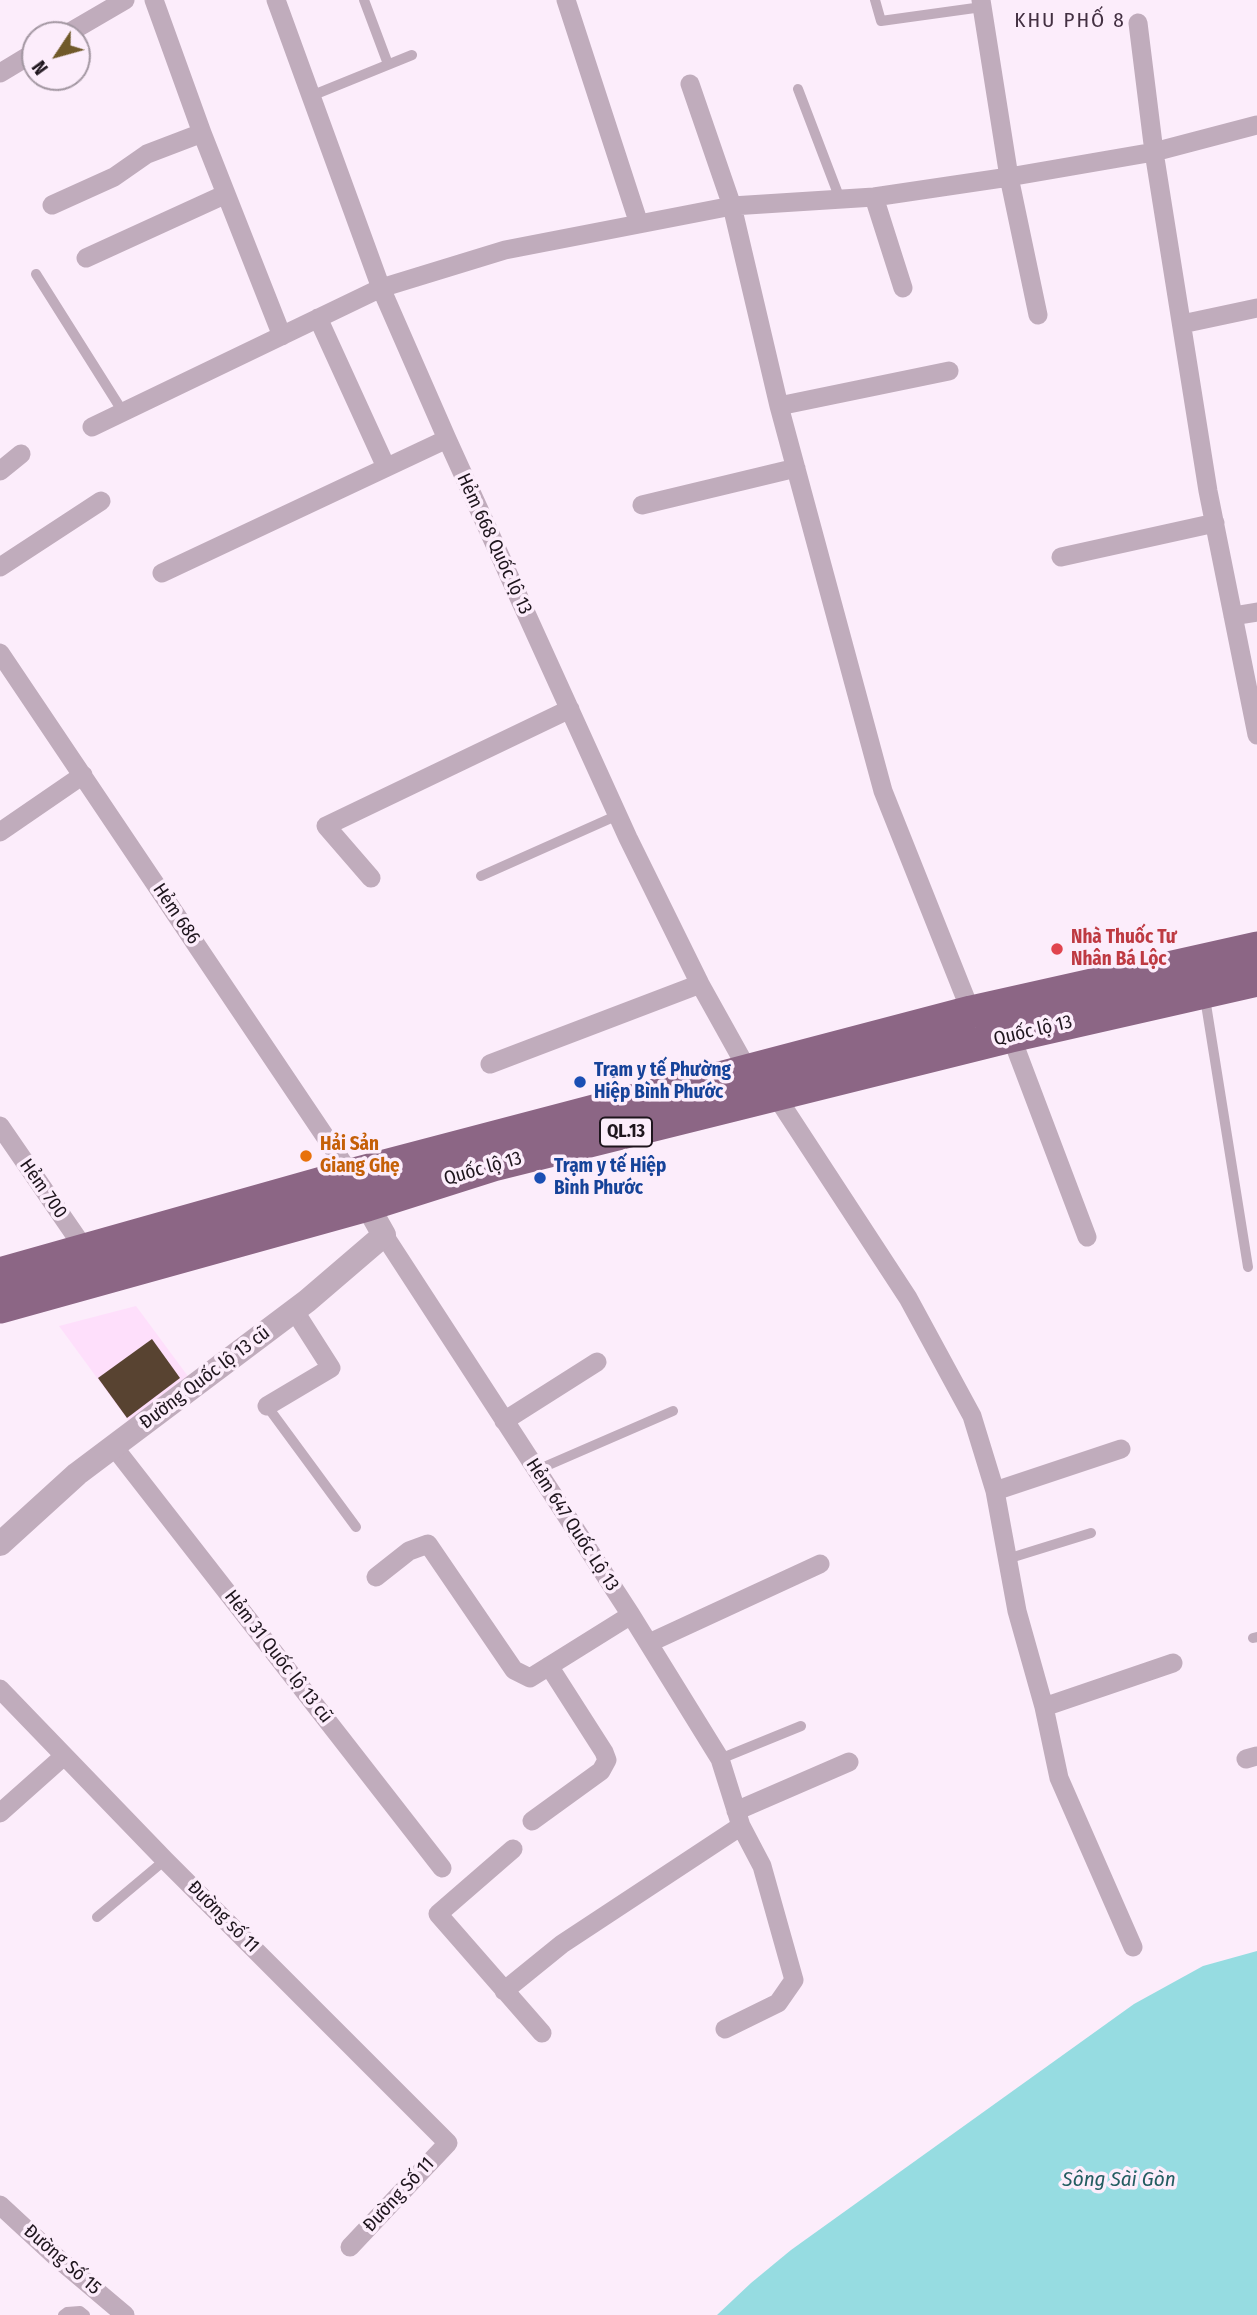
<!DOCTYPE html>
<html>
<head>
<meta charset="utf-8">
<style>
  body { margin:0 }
  #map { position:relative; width:1257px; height:2315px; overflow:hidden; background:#fcedfb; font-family:"Fira Sans Condensed",sans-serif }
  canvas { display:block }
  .north { position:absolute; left:21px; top:21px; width:70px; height:70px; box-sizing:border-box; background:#fcedfb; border:2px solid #a397a2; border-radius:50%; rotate:234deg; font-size:19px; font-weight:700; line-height:28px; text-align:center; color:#1e151d }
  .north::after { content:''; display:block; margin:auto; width:24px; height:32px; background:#705929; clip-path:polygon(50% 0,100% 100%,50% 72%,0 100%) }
</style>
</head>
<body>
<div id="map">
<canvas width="1257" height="2315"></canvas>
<div class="north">N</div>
</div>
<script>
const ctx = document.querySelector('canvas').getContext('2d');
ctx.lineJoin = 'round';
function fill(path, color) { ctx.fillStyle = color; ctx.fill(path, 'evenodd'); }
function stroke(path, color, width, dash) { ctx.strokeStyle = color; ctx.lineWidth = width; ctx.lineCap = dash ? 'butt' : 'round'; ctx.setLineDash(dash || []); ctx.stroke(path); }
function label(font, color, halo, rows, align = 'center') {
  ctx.font = font + ' "Fira Sans Condensed",sans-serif'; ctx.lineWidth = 7; ctx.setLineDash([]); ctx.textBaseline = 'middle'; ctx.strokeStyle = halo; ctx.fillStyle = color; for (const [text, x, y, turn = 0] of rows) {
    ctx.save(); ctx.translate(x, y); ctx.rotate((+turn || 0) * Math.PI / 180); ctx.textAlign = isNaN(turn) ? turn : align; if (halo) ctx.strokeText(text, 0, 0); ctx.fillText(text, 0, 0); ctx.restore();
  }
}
const built = new Path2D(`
  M136 1306 190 1379 130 1423 59 1326Z`);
const water = new Path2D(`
  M1257 1951V2315H717L751 2283 791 2250 1134 2004 1203 1966Z`);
const building = new Path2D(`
  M152 1339 180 1378 127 1418 98 1378Z`);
const service = new Path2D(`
  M364 0 388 64
  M875 0 881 21 982 7
  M798 89 840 199
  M311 96 412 55
  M36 274 123 412
  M481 876 618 815
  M1205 998 1248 1267
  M267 1406 356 1527
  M537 1470 673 1411
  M1007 1559 1091 1533
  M1253 1638 1257 1637
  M720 1759 801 1726
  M97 1917 165 1860
  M63 2315 67 2312 80 2311 85 2315`);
const minor = new Path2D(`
  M154 0 202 133 282 336
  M276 0 381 288 447 439 628 838 700 984 749 1072
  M566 0 639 224
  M981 0 1009 177 1038 315
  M1138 23 1154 152 1208 491 1257 735
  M65 35 125 0
  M0 73 35 52
  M690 84 732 206 779 406 883 791 971 1012
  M874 197 903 288
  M52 205 114 177 147 154 202 133
  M86 258 226 194
  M318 318 386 467
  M1182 324 1257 308
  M779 406 949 371
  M92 427 381 288 505 250 732 206 874 197 1009 177 1154 152 1257 125
  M0 471 21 454
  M642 505 796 468
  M1061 557 1215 523
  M0 567 101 501
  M162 573 447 439
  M1233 616 1257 612
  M0 653 351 1175
  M0 832 83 775
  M371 878 326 826 570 709
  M1011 1036 1087 1237
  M490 1064 700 984
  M776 1096 908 1298 972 1416 995 1491 1017 1611 1044 1707 1059 1778 1133 1947
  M0 1126 86 1251
  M384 1235 631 1615 720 1759 741 1826 762 1866 794 1980 778 2003 725 2029
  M267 1406 331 1368 294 1310
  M504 1421 597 1362
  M114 1447 442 1868
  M995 1491 1121 1449
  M376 1577 409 1551 428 1544 514 1670 530 1678 631 1615
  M649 1643 820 1564
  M0 1689 165 1860 448 2143 350 2247
  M1044 1707 1173 1663
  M1246 1759 1257 1756
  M736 1811 849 1762
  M0 1813 64 1756
  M532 1821 601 1771 607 1760 604 1752 549 1666
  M513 1849 438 1914 542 2033
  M504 1991 562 1944 741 1826
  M0 2205 55 2256 125 2315`);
const tertiary = new Path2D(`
  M0 1544 77 1474 307 1301 384 1235 367 1205`);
const trunk = new Path2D(`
  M0 1274 351 1175 971 1012 1257 948
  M0 1307 367 1205 493 1165 1011 1036 1257 980`);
const markers = [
  [1057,949,7,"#e0444e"],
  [580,1082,7,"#1a4fb4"],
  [306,1156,7,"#e8710a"],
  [540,1178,7,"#1a4fb4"]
];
const shields = [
  [626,1132,52]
];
const shieldNames = [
  ["QL.13",626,1132]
];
const streetNames = [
  ["Hẻm 668 Quốc lộ 13",494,544,65],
  ["Hẻm 686",176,914,56],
  ["Quốc lộ 13",1033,1031,-13],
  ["Quốc lộ 13",483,1169,-16],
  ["Hẻm 700",43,1189,55],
  ["Đường Quốc lộ 13 cũ",205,1378,-37],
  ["Hẻm 647 Quốc Lộ 13",572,1525,57],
  ["Hẻm 31 Quốc lộ 13 cũ",278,1657,52],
  ["Đường số 11",223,1917,45],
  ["Đường Số 11",399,2195,-47],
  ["Đường Số 15",62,2260,41]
];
const healthNames = [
  ["Nhà Thuốc Tư",1071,938],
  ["Nhân Bá Lộc",1071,960]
];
const transitNames = [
  ["Trạm y tế Phường",594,1071],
  ["Hiệp Bình Phước",594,1093],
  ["Trạm y tế Hiệp",554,1167],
  ["Bình Phước",554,1189]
];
const foodNames = [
  ["Hải Sản",320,1145],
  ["Giang Ghẹ",320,1167]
];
const neighbourhoodNames = [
  ["KHU PHỐ 8",1070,21]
];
const waterNames = [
  ["Sông Sài Gòn",1119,2180]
];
fill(built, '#fedffb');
fill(water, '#96dce1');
fill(building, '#584331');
stroke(service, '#c0acbc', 10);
stroke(minor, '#c0acbc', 19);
stroke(tertiary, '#c0acbc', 24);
stroke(trunk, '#8c6685', 33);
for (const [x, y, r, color] of markers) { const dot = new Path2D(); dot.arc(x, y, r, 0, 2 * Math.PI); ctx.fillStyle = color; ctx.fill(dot); stroke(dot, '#fcedfb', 2.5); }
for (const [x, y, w] of shields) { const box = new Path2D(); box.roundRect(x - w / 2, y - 14.5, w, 29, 5); ctx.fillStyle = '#fcedfb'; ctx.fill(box); stroke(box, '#1e151d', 2); }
label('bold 18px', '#1e151d', null, shieldNames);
label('19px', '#1e151d', '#fcedfb', streetNames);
label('bold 19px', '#be3a42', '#fcedfb', healthNames, 'left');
label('bold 19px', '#164399', '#fcedfb', transitNames, 'left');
label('bold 19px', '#c56008', '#fcedfb', foodNames, 'left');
ctx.letterSpacing = '2px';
label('21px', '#433042', '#fcedfb', neighbourhoodNames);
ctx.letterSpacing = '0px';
label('italic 21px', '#235d61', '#fcedfb', waterNames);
</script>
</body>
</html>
